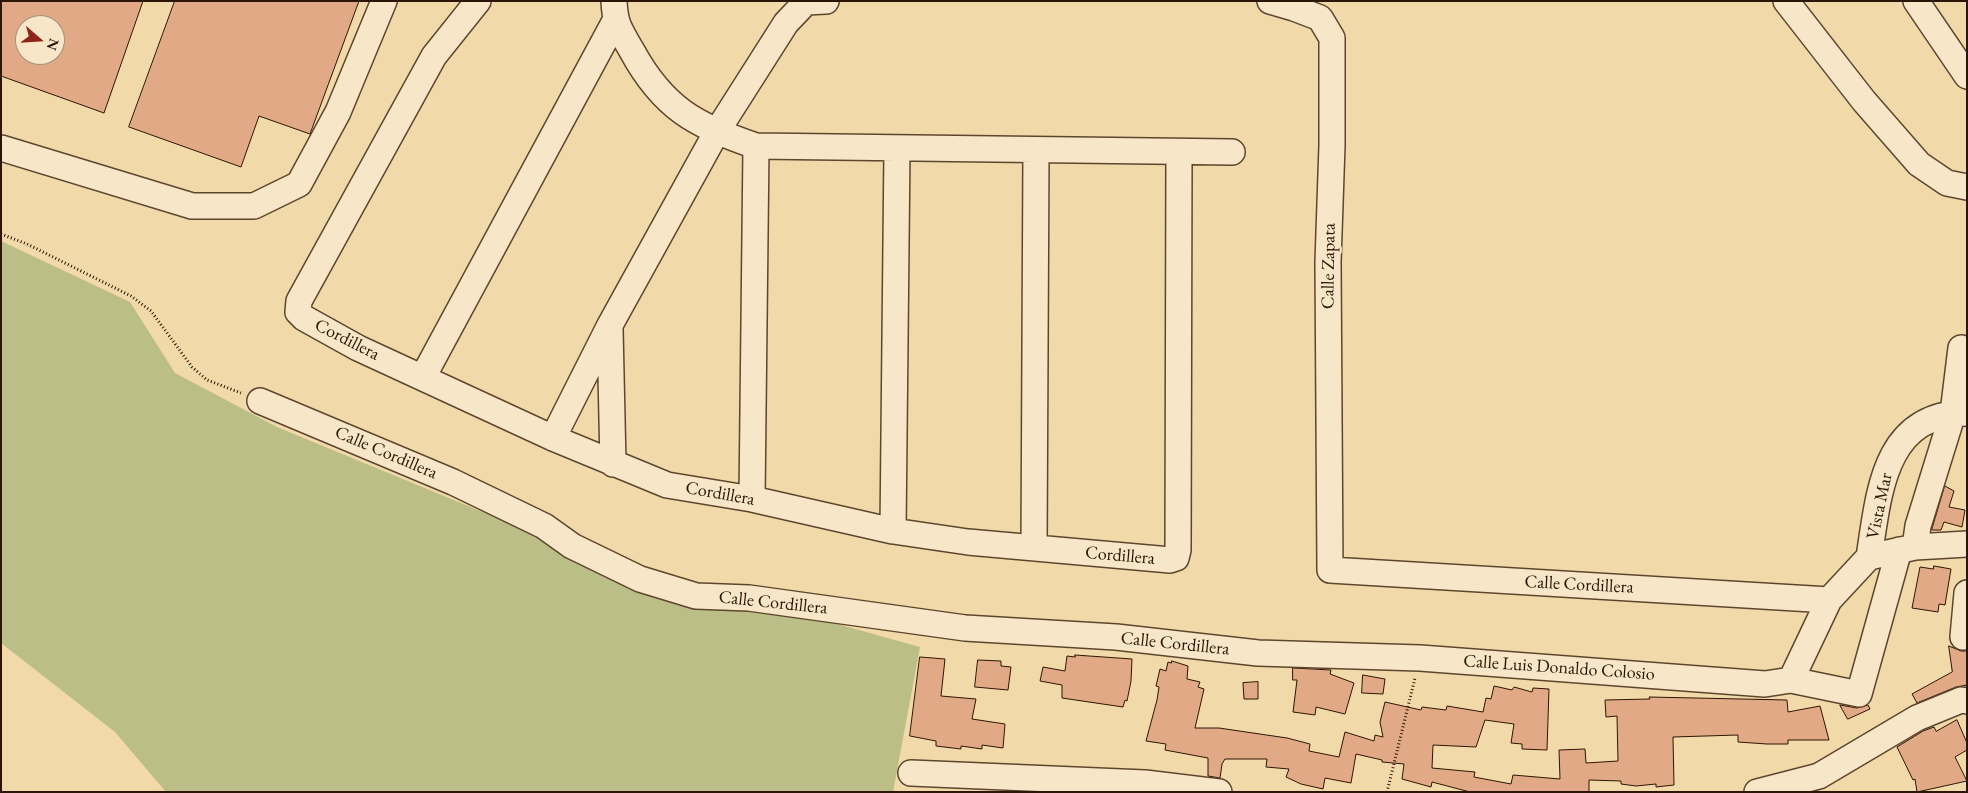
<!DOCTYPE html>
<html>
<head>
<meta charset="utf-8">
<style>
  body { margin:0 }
  #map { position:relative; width:1968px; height:793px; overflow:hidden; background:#f2d9a9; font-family:"EB Garamond",serif }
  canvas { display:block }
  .frame { position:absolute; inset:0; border:2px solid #2d1505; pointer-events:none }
  .north { position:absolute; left:15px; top:15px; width:50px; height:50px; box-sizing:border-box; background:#f7e6c7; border:1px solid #a69279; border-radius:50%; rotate:109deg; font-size:14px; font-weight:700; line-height:20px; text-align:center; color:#2d1505 }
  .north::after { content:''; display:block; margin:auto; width:18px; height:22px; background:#8f2418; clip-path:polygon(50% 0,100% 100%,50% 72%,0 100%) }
</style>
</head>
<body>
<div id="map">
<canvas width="1968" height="793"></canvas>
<div class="frame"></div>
<div class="north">N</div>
</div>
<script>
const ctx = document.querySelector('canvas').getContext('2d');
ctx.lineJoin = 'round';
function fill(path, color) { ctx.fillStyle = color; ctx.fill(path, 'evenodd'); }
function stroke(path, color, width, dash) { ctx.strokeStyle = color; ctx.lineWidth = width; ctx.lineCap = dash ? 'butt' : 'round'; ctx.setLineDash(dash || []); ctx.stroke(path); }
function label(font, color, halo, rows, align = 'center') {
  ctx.font = font + ' "EB Garamond",serif'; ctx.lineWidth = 5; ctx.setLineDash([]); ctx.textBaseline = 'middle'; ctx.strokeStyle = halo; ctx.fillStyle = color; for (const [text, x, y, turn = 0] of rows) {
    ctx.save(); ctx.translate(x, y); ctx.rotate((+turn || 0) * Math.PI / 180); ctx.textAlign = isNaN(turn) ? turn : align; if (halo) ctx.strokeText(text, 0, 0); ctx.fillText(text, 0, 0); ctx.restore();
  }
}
const green = new Path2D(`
  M1 241 130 302 175 373 277 427 582 553 920 647 893 792H166L115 732 1 643Z`);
const building = new Path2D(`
  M1 1H143L104 113 1 76ZM25 25H55V55H25Z
  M175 1H359L310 134 259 116 241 167 129 127Z
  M1945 486 1954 491 1949 507 1965 510 1962 527 1944 522 1941 530H1932Z
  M1934 566 1951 569 1945 605 1939 604 1938 612 1912 608 1920 567 1933 569Z
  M1949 646 1961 651H1967V685L1956 687 1917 703 1912 694 1952 672Z
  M1075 655 1132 659 1131 681 1127 701 1125 700 1123 707 1062 698V685L1040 681 1043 667 1065 671 1067 656 1075 657Z
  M920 657 945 659 941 696 976 699 972 719 1005 724 1003 748 982 745V749L961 746V749L936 746V741L910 736Z
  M978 660 1001 661V666L1011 667 1008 690 975 687Z
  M1172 661 1188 666 1187 679 1200 682 1198 687 1204 689 1195 728H1219L1287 738 1310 744 1309 751 1339 757 1345 732 1374 741 1375 735 1383 737 1380 722 1385 702 1421 710 1422 707 1446 710 1447 706 1483 712 1486 698 1491 699 1494 686 1512 690 1514 687 1532 692 1533 688 1549 689 1547 750 1522 749V744L1511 743 1514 724 1485 720 1476 747 1433 745 1432 768 1475 772 1474 777 1511 784 1513 775 1560 779 1559 750 1585 749 1586 763 1618 761 1617 716 1606 717 1605 700 1650 699 1649 697 1787 700 1788 712 1820 706 1829 740H1788V744H1767L1738 742V735L1673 737 1674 785 1656 787V784L1636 786 1621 784V781L1589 780V792H1470L1432 782 1431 787 1402 779 1404 764 1382 762V760L1356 754 1351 783 1325 778 1323 789 1301 784 1286 777 1289 769 1266 767 1267 759H1225L1222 764 1220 778 1208 776V758L1165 750 1166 744 1146 741 1157 700 1159 687 1156 686 1160 669 1166 671 1168 662 1171 663Z
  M1293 668 1331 670 1330 674 1354 683 1345 714 1316 707 1315 715 1293 712 1297 680H1293Z
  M1363 675 1385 679 1383 694 1362 693Z
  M1258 682V699H1244L1243 683Z
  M1840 705 1857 708 1868 705 1870 709 1848 719Z
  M1957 720 1967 743V750L1955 757 1967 781 1917 792 1915 779 1913 780 1897 747 1923 731 1934 727 1936 731Z`);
const path = new Path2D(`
  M1 234 27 244 131 296 151 311 192 367 207 380 241 393
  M1387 792 1415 678`);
const minor = new Path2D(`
  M478 1 434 56 299 301 298 312 304 318 358 348 553 438 667 485 752 499 893 531 968 542 1170 560 1176 558 1178 550 1179 152
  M614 1C615 25 620 30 632 51 663 108 696 126 756 146L1232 152
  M1270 1 1294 8 1320 18 1332 38V145L1328 262 1330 570 1829 600
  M1786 1 1864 101 1919 164 1947 183 1967 187
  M1916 1 1967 76
  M1 148 192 206H254L299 184 338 112 384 1
  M610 329 613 464
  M423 377 615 21
  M260 401 453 482 544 526 572 546 640 579 696 596 749 598 965 628 1116 637 1258 653 1420 658 1765 684 1791 680 1859 694 1899 550
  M553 438 610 325 716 133 786 23 806 2 826 1
  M752 499 756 146
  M893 531 897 148
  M1915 547 1918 526 1953 413 1961 348
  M1034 548 1036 151
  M1869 557C1879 494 1883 414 1966 413
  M1963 637 1967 593
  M1791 680 1829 600 1869 557 1915 547 1967 544
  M911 773 1145 783 1219 792
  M1757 792 1819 776 1917 718 1961 700 1967 701`);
const streetNames = [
  ["Calle Zapata",1329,266,-89],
  ["Cordillera",347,340,27],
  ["Calle Cordillera",386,453,23],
  ["Cordillera",720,494,10],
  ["Vista Mar",1880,506,-78],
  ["Cordillera",1120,556,5],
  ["Calle Cordillera",1579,585,3],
  ["Calle Cordillera",773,603,6],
  ["Calle Cordillera",1175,644,6],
  ["Calle Luis Donaldo Colosio",1559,668,4]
];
fill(green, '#bbbf87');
fill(building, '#e1a986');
stroke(building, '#2d1505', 1);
stroke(minor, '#5e462e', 28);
stroke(path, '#2d1505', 3, [1, 2.5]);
stroke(minor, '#f7e6c7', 25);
label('18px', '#2d1505', '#f7e6c7', streetNames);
</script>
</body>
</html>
